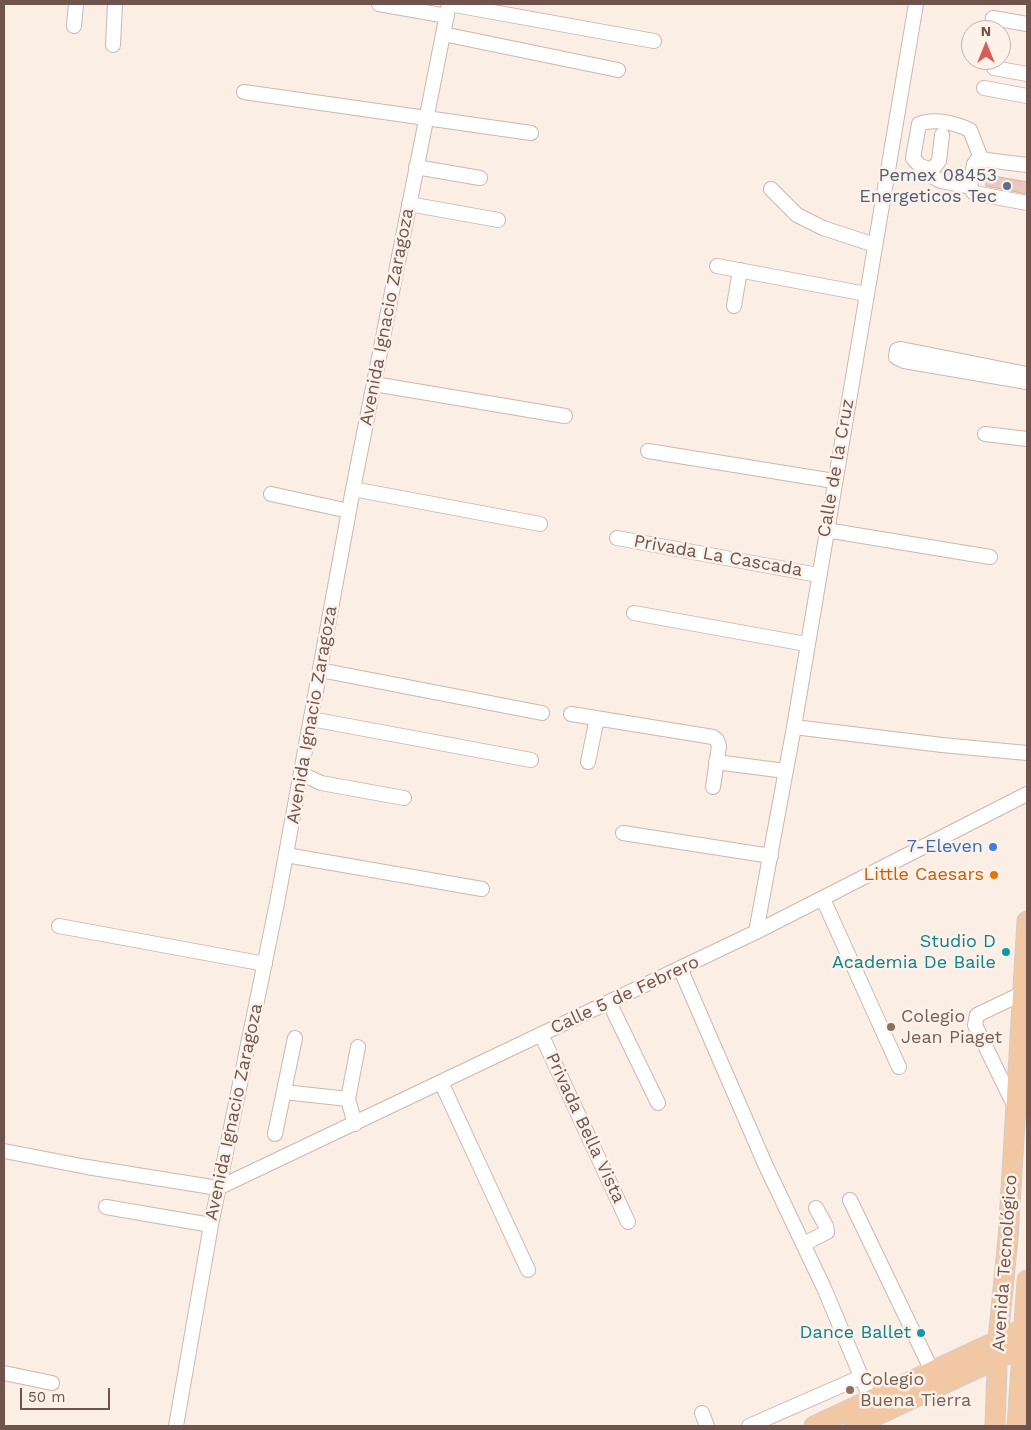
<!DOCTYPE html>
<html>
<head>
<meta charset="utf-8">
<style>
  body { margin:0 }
  #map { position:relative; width:1031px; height:1430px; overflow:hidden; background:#faeee5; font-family:"Work Sans",sans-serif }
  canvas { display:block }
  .frame { position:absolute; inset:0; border:5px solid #70534d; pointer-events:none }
  .north { position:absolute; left:961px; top:20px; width:50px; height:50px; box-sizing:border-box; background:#fdf2ea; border:1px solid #c5b2ab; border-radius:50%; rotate:0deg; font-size:14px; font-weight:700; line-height:20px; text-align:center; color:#70534d }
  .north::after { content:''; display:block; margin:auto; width:18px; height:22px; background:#d75d56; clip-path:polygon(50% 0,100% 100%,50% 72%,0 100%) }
  .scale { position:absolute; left:20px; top:1388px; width:90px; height:22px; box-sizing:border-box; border:2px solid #70534d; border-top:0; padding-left:6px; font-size:15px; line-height:18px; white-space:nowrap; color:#70534d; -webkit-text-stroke:4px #fdf2ea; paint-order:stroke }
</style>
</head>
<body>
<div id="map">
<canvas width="1031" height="1430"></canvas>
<div class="frame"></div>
<div class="north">N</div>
<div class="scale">50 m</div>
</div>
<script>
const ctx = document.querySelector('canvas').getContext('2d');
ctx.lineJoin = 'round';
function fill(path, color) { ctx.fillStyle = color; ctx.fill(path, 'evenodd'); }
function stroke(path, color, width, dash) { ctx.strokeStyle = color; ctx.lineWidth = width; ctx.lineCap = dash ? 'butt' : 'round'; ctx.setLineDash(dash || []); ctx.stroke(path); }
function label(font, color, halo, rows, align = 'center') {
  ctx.font = font + ' "Work Sans",sans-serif'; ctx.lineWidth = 5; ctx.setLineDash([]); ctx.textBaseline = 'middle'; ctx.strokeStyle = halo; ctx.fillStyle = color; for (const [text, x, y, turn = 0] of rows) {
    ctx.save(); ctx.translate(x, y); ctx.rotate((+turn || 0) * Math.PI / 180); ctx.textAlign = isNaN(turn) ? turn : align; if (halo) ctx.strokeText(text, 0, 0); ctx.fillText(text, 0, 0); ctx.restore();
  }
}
const building = new Path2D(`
  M988 175 1027 182V194L986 186Z`);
const minor = new Path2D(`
  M379 4 447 16
  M449 4 654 41
  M993 18 1027 24
  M74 26 76 4
  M443 34 618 70
  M113 45 115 4
  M994 68 1027 74
  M984 88 1027 96
  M244 92 531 133
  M942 135 939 161 932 170 920 166 913 158 919 124C935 118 955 123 970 130L981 158
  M416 167 480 178
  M932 170 933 177 941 181 970 187 974 193 1027 203
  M970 187 974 164 978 159 1027 165
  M771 189 797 215 823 228 875 245
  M409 204 498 220
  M717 266 866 294
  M734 306 740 270
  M1027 374 901 349 897 350 896 357 904 361 1027 382
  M374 384 565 416
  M985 434 1027 439
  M648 451 834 481
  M353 489 540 524
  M271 494 349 511
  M826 530 990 557
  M617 538 818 575
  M634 613 806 644
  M320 670 542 713
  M571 714 713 737 717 740 719 746 713 787
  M311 719 531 760
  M794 727 942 745 1027 753
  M588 762 597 718
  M716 762 785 771
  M302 774 321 783 404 798
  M623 833 771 856
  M286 855 482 889
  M823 899 899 1067
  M59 926 265 964
  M756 932 794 727 916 4
  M680 968 765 1164 824 1288 871 1400
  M609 1002 658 1103
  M541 1034 628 1222
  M441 1082 528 1270
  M284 1092 348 1099
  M1015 1107 975 1025 977 1015 1023 993
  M355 1124 348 1099 358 1047
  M275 1134 295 1038
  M4 1151 87 1167 218 1188
  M218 1188 756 932 1027 794
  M850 1200 932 1371
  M106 1207 211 1225
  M804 1244 827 1232 826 1226 816 1208
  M4 1373 52 1383
  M702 1413 707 1426
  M176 1426 211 1225 277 903 353 489 449 4
  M749 1426 861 1377`);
const major = new Path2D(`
  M814 1426 1027 1327
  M854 1426 1027 1345
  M995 1426 998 1339 1008 1239 1027 921
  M1017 1426 1027 1280`);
const markers = [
  [1007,186,5,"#5c6f8a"],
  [993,847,5,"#3f7fe0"],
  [994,875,5,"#e8710a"],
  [1006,952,5,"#0f9aa8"],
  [891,1027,5,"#8d6e63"],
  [921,1333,5,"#0f9aa8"],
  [850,1390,5,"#8d6e63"]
];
const serviceNames = [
  ["Pemex 08453",997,176],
  ["Energeticos Tec",997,197]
];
const streetNames = [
  ["Avenida Ignacio Zaragoza",387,317,-79],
  ["Calle de la Cruz",836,468,-80],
  ["Privada La Cascada",718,556,10],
  ["Avenida Ignacio Zaragoza",312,715,-80],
  ["Calle 5 de Febrero",625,995,-25],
  ["Avenida Ignacio Zaragoza",234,1112,-78],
  ["Privada Bella Vista",585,1128,65],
  ["Avenida Tecnológico",1005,1263,-86]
];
const shopNames = [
  ["7-Eleven",983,847]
];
const foodNames = [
  ["Little Caesars",984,875]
];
const cultureNames = [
  ["Studio D",996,942],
  ["Academia De Baile",996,963],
  ["Dance Ballet",911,1333]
];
const educationNames = [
  ["Colegio",901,1017],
  ["Jean Piaget",901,1038],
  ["Colegio",860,1380],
  ["Buena Tierra",860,1401]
];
fill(building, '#ecc9bf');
stroke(building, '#ddaea1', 1);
stroke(minor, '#ccb7af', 16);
stroke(major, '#d4cbca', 21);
stroke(minor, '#fff', 14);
stroke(major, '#f2c7a3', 19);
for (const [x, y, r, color] of markers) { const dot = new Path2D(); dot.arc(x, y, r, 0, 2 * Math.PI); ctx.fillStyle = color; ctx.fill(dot); stroke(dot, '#fdf2ea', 2); }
label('18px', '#4e5e75', '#fdf2ea', serviceNames, 'right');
label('18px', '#70534d', '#fdf2ea', streetNames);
label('18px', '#366cbe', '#fdf2ea', shopNames, 'right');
label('18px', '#c56008', '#fdf2ea', foodNames, 'right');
label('18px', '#0d838f', '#fdf2ea', cultureNames, 'right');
label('18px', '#785e54', '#fdf2ea', educationNames, 'left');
</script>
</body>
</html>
